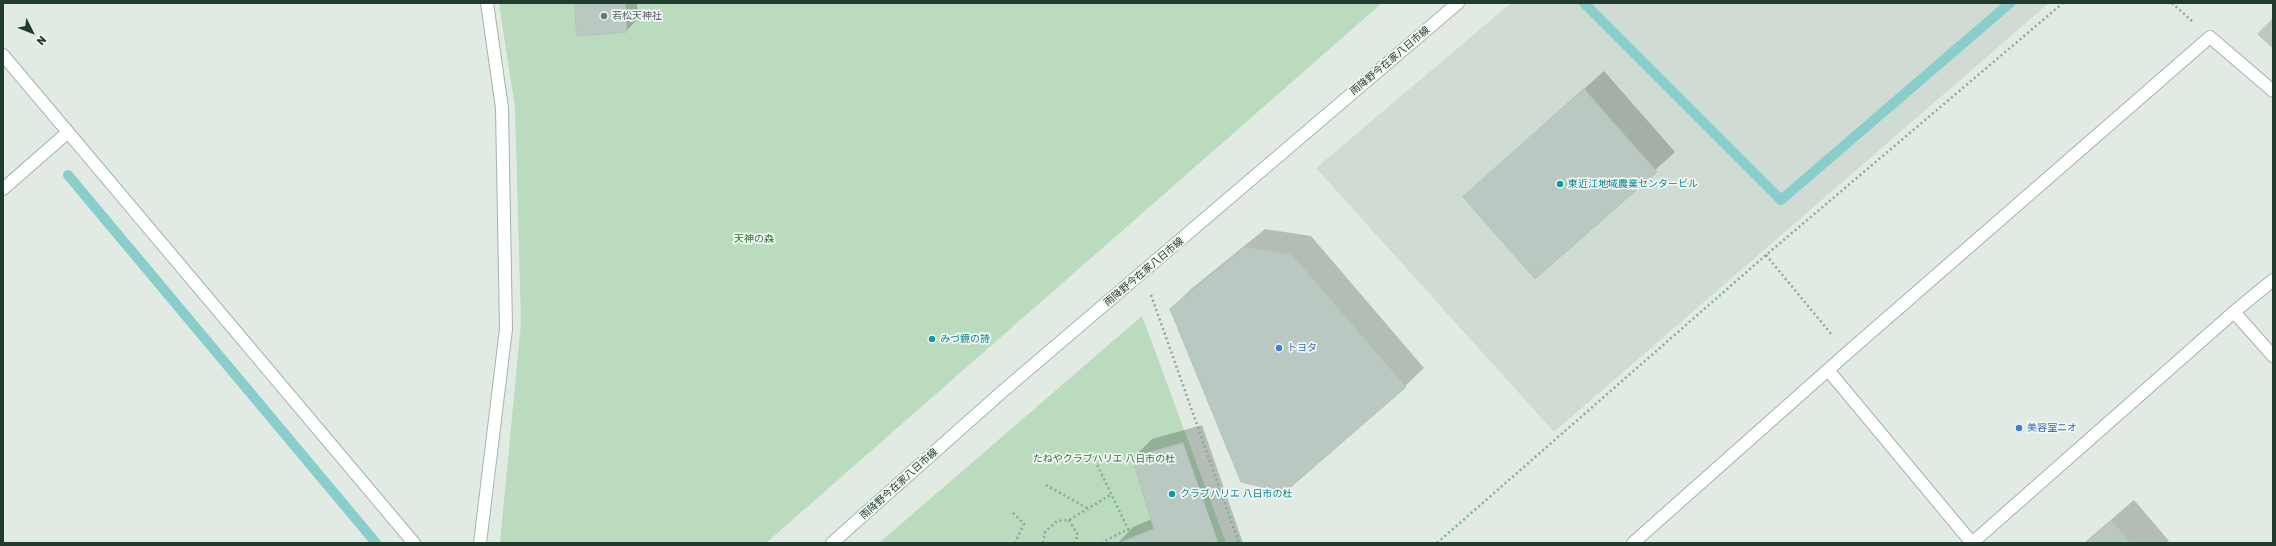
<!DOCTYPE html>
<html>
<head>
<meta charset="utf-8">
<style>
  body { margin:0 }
  #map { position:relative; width:2276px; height:546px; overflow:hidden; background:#e1ebe4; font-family:Rubik,sans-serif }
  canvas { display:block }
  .frame { position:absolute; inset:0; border:4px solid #223b2f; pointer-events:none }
  .north { position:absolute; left:12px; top:12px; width:40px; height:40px; -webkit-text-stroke:3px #f1f8f3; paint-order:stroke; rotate:132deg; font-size:11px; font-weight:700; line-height:16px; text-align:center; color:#223b2f }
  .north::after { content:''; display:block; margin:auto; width:14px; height:18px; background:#223b2f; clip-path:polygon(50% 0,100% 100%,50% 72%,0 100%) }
</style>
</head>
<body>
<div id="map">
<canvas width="2276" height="546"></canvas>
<div class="frame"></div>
<div class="north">N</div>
</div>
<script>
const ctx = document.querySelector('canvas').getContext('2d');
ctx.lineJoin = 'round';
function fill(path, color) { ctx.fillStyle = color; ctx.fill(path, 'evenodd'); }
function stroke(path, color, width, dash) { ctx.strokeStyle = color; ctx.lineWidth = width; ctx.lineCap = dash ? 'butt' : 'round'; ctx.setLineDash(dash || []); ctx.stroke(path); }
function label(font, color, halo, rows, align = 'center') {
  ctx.font = font + ' Rubik,"Noto Sans JP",sans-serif'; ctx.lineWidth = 3.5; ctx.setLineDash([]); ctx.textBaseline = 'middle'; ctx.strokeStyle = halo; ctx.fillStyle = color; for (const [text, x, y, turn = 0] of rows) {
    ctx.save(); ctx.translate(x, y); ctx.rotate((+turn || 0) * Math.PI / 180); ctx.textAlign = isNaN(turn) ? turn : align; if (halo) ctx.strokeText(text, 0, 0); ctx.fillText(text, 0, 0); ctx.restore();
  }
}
const built = new Path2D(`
  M1511 3H2049L1554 432 1316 168Z`);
const green = new Path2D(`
  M499 3H1382L766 543H500L521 323 515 108Z
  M1142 316 1226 543H879Z`);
const shadow = new Path2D(`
  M576 3H637L638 19 626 31Z
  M1604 71 1675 152 1535 278 1464 197Z
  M1265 229 1311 236 1424 368 1405 386 1171 309 1190 290Z
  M1202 425 1243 543H1118L1133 527 1152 519 1133 458 1152 439Z
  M2134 500 2169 541 2167 543H2084Z`);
const stream = new Path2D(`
  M1584 3 1781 200 2010 3
  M68 175 376 543`);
const building = new Path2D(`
  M575 3H625L627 32 577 36Z
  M2273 19V48L2258 34Z
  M1584 89 1657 172 1535 279 1463 197Z
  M1245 247 1292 255 1406 387 1285 492 1241 482 1170 309Z
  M1183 443 1218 543H1119L1154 529 1132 458Z
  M2112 521 2131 543H2086Z`);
const path = new Path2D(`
  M2172 3 2193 22
  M1766 255 1832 335
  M1151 295 1239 543
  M1093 456 1128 529
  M1046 485 1087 508
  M1013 513 1024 524 1015 543
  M1069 520 1078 535 1074 543
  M1043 543 1045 532 1057 521 1069 520 1112 494
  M1101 543 1128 529 1133 537
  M1437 543 1766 255 2063 3`);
const minor = new Path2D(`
  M3 55 414 543
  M3 189 67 133
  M2234 312 2273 356
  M1828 370 1972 543
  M480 543 506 329 502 108 487 3
  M1633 543 1847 353 2210 37 2273 91`);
const tertiary = new Path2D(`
  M1972 543 2234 312 2273 280`);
const secondary = new Path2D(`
  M832 543 1003 391 1458 3`);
const markers = [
  [604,16,4,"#6b7280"],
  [1560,184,4,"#0f9aa8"],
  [932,339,4,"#0f9aa8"],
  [1279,348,4,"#3f7fe0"],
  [2019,428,4,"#3f7fe0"],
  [1172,494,4,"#0f9aa8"]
];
const worshipNames = [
  ["若松天神社",612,16]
];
const streetNames = [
  ["雨降野今在家八日市線",1390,61,-40],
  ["雨降野今在家八日市線",1144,272,-40],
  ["雨降野今在家八日市線",899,484,-42]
];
const cultureNames = [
  ["東近江地域農業センタービル",1568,184],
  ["みづ鏡の詩",940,339],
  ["クラブハリエ 八日市の杜",1180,494]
];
const parkNames = [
  ["天神の森",754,239],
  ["たねやクラブハリエ 八日市の杜",1104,459]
];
const shopNames = [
  ["トヨタ",1287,348],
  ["美容室ニオ",2027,428]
];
fill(built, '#cfdbd3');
fill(green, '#badbbd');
fill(shadow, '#0003');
stroke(stream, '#8acecb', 10);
fill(building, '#b9c8c0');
stroke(building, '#b3c4ba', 1);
stroke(minor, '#a4b3aa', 14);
stroke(tertiary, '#a4b3aa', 14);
stroke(secondary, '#a2b9ad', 14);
stroke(path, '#82ad97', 2.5, [2, 3]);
stroke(minor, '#fff', 12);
stroke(tertiary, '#fff', 12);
stroke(secondary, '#fff', 12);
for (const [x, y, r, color] of markers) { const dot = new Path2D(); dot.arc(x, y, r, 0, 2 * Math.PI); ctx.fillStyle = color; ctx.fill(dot); stroke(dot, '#f1f8f3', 1.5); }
label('10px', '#5b616d', '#f1f8f3', worshipNames, 'left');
label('10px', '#223b2f', '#f1f8f3', streetNames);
label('10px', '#0d838f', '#f1f8f3', cultureNames, 'left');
label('10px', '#2e703a', '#f1f8f3', parkNames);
label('10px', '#366cbe', '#f1f8f3', shopNames, 'left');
</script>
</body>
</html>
